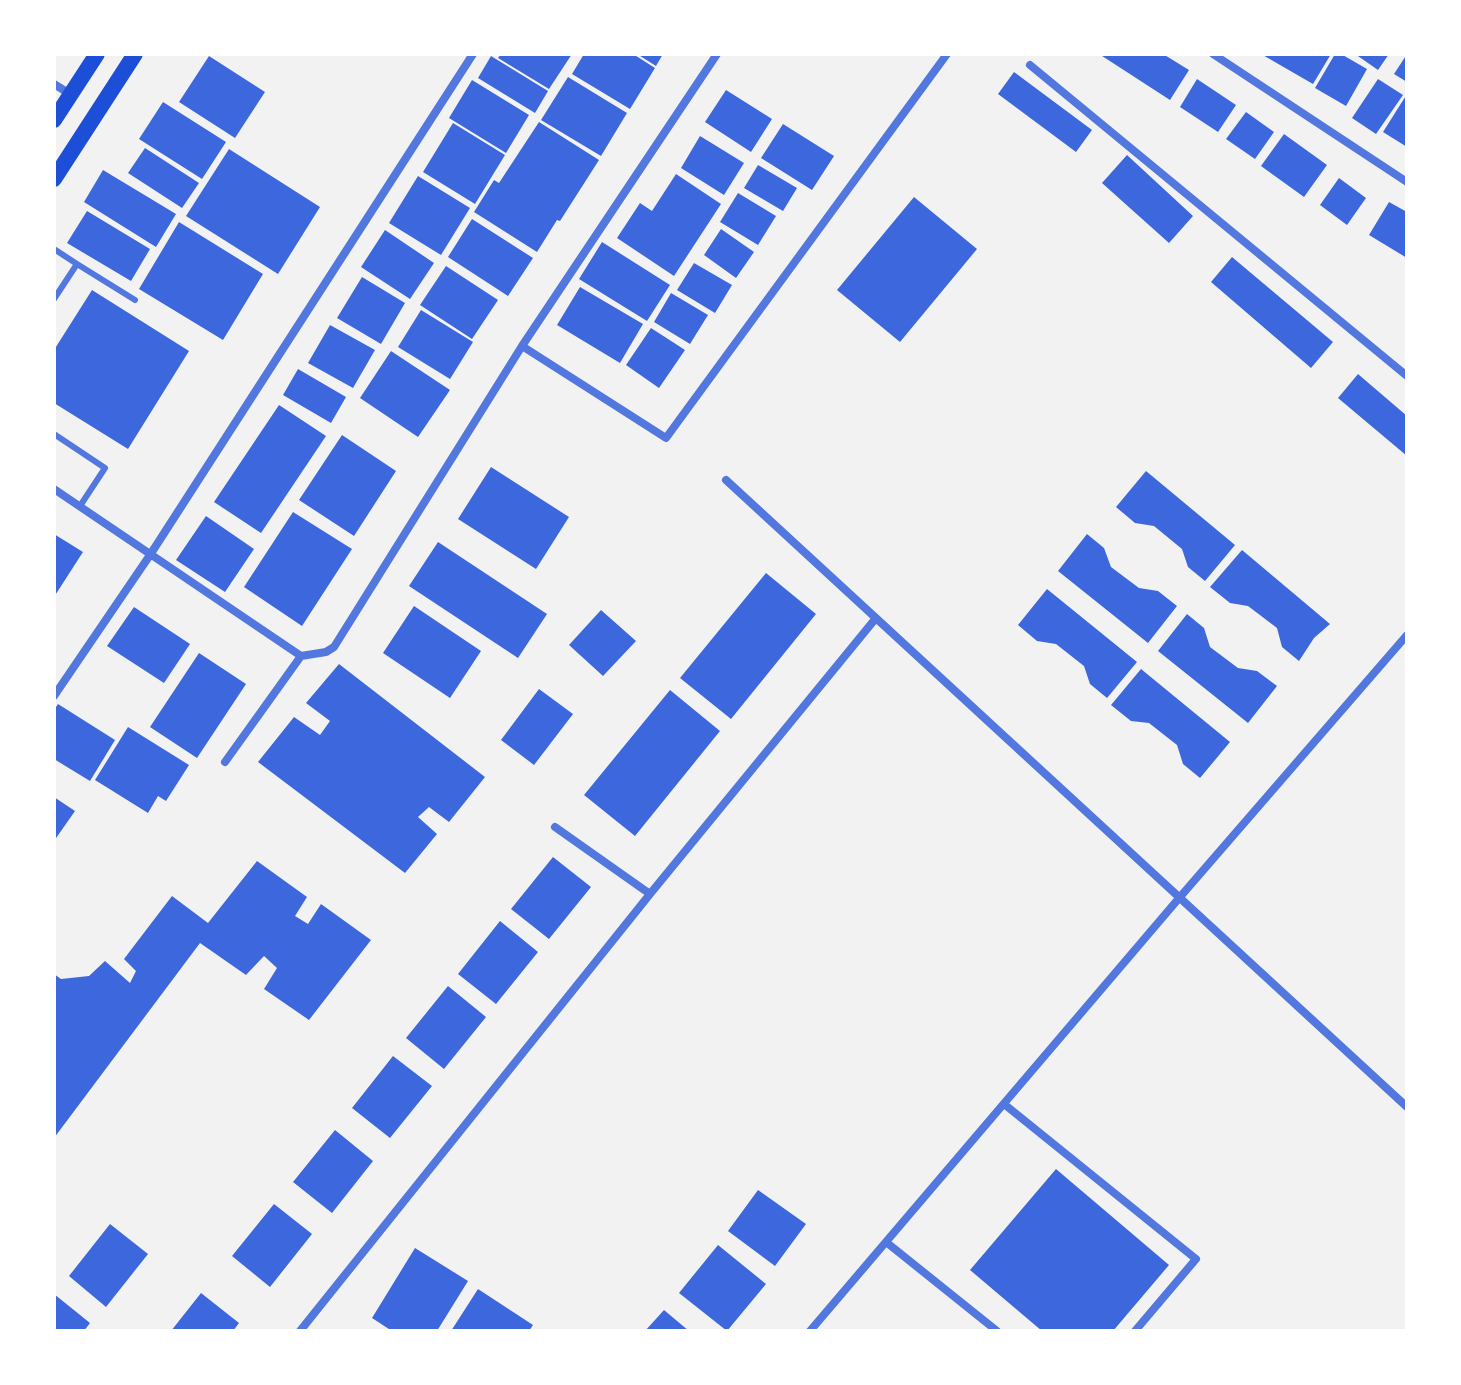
<!DOCTYPE html>
<html>
<head>
<meta charset="utf-8">
<style>
  body { margin:0 }
  #map { position:relative; width:1461px; height:1385px; overflow:hidden; background:#f2f2f2; font-family:"Fira Sans Condensed",sans-serif }
  canvas { display:block }
  .frame { position:absolute; inset:0; border:56px solid #fff; pointer-events:none }
</style>
</head>
<body>
<div id="map">
<canvas width="1461" height="1385"></canvas>
<div class="frame"></div>
</div>
<script>
const ctx = document.querySelector('canvas').getContext('2d');
ctx.lineJoin = 'round';
function fill(path, color) { ctx.fillStyle = color; ctx.fill(path, 'evenodd'); }
function stroke(path, color, width, dash) { ctx.strokeStyle = color; ctx.lineWidth = width; ctx.lineCap = dash ? 'butt' : 'round'; ctx.setLineDash(dash || []); ctx.stroke(path); }
const building = new Path2D(`
  M501 54H572L549 89 498 58Z
  M584 54H633L655 68 630 109 572 74Z
  M637 54H663L656 66Z
  M1099 54H1163L1189 70 1170 100Z
  M1261 54H1331L1313 84Z
  M1335 54H1341L1367 69 1346 106 1315 88Z
  M1355 54H1389L1378 70Z
  M1407 54V82L1394 74Z
  M209 56 265 92 235 138 179 102Z
  M491 56 548 91 535 113 478 78Z
  M1014 72 1092 130 1076 152 998 94Z
  M568 77 627 113 601 156 541 120Z
  M1197 79 1236 105 1218 132 1180 107Z
  M1378 79 1403 95 1376 134 1352 118Z
  M472 80 529 115 506 153 449 118Z
  M726 90 772 119 751 152 705 122Z
  M1407 94V147L1383 132Z
  M163 102 226 142 202 179 139 139Z
  M1246 112 1274 132 1255 159 1226 139Z
  M539 122 599 160 560 221 557 220 537 252 474 212 494 180 499 183Z
  M453 123 505 155 475 204 423 172Z
  M783 124 834 156 812 190 761 158Z
  M1284 134 1327 165 1304 197 1261 166Z
  M700 136 744 163 724 195 681 168Z
  M145 148 199 183 182 208 128 173Z
  M229 149 320 207 278 274 186 216Z
  M1127 155 1193 216 1169 243 1102 183Z
  M758 165 797 188 783 211 744 188Z
  M103 170 176 214 156 247 84 202Z
  M676 174 721 204 674 276 617 238 640 203 652 211Z
  M418 176 470 208 441 255 389 223Z
  M1339 178 1366 198 1347 225 1320 205Z
  M738 193 776 216 758 245 720 222Z
  M914 197 977 249 900 342 837 290Z
  M1389 202 1407 212V258L1369 235Z
  M87 211 150 249 131 281 67 243Z
  M472 219 533 258 508 296 448 257Z
  M179 222 263 274 223 340 139 289Z
  M721 229 754 252 736 278 704 255Z
  M385 230 434 263 410 299 361 267Z
  M602 242 670 285 647 321 579 279Z
  M1232 257 1333 342 1311 368 1211 282Z
  M694 263 732 285 715 313 677 290Z
  M446 266 498 300 472 339 420 305Z
  M362 277 405 303 381 344 337 318Z
  M580 287 643 324 620 363 557 325Z
  M92 290 189 351 128 449 54 403V350Z
  M671 293 708 315 690 344 654 322Z
  M421 310 473 342 450 379 398 347Z
  M330 325 375 350 353 388 308 363Z
  M651 328 685 350 659 388 626 365Z
  M391 351 450 390 418 437 360 398Z
  M298 369 346 397 331 423 283 395Z
  M1358 374 1407 416V456L1338 398Z
  M279 405 326 436 261 533 214 502Z
  M342 435 396 471 354 536 299 500Z
  M491 467 569 517 536 569 458 519Z
  M1146 471 1235 545 1205 581 1188 567 1182 549 1154 526 1135 523 1116 507Z
  M293 512 352 549 302 626 244 587Z
  M206 516 254 549 225 592 176 560Z
  M54 534 83 552 54 597Z
  M1087 534 1104 548 1111 567 1139 588 1158 591 1177 606 1148 643 1058 571Z
  M438 542 547 614 518 658 409 586Z
  M1242 550 1330 624 1314 638 1299 661 1282 647 1277 628 1248 606 1230 603 1210 587Z
  M766 573 816 614 731 719 680 678Z
  M1047 589 1137 662 1107 698 1090 684 1084 666 1056 644 1037 641 1018 625Z
  M414 606 481 651 450 698 383 653Z
  M134 607 190 644 164 683 107 646Z
  M601 610 636 641 603 676 569 645Z
  M1187 614 1204 628 1210 647 1238 668 1257 671 1277 686 1248 723 1158 651Z
  M199 653 246 684 197 758 150 727Z
  M339 664 485 777 449 822 429 807 418 817 437 834 405 873 258 762 294 717 320 735 330 721 306 703Z
  M1141 669 1230 742 1200 778 1183 764 1177 745 1149 723 1131 721 1111 705Z
  M539 689 573 714 534 765 501 740Z
  M670 690 720 731 635 836 584 795Z
  M58 704 115 740 90 781 54 759V710Z
  M128 727 189 765 166 801 158 796 148 813 95 780Z
  M54 797 75 811 54 841Z
  M553 857 591 887 549 939 511 909Z
  M257 861 307 897 295 916 308 924 321 904 371 940 309 1020 264 989 277 968 264 956 246 975 200 943 54 1138V974L61 979 89 976 105 961 130 983 136 971 124 959 172 896 208 923Z
  M500 921 538 952 496 1004 458 974Z
  M448 986 486 1017 444 1069 406 1038Z
  M393 1056 432 1086 390 1138 352 1108Z
  M335 1130 373 1161 332 1213 293 1182Z
  M1056 1169 1169 1265 1113 1331H1042L970 1270Z
  M758 1190 806 1224 775 1266 728 1231Z
  M274 1204 312 1234 270 1287 232 1256Z
  M110 1224 148 1254 106 1307 69 1276Z
  M718 1245 766 1284 727 1331 679 1293Z
  M415 1248 468 1281 437 1331H392L372 1318Z
  M478 1289 533 1325 529 1331H451Z
  M201 1293 239 1323 233 1331H171Z
  M54 1294 90 1323 84 1331H54Z
  M664 1310 689 1331H645Z`);
const service = new Path2D(`
  M54 249 77 264 54 299
  M77 264 135 300
  M54 434 105 468 80 506`);
const minor = new Path2D(`
  M1213 54 1407 182
  M1030 65 1407 376
  M54 84 70 94
  M522 346 666 438 947 54
  M726 480 1407 1107
  M54 489 301 656
  M301 656 326 652 334 647 522 346 717 54
  M54 696 150 555 473 54
  M225 762 301 656
  M555 827 650 894
  M1004 1104 1196 1259 1135 1331
  M886 1242 997 1331
  M300 1331 650 894 876 618
  M810 1331 1180 897 1407 635`);
const secondary = new Path2D(`
  M54 120 97 54
  M54 179 135 54`);
fill(building, '#3d67dc');
stroke(service, '#5277de', 6);
stroke(minor, '#5277de', 8);
stroke(secondary, '#1d4ed8', 16);
</script>
</body>
</html>
